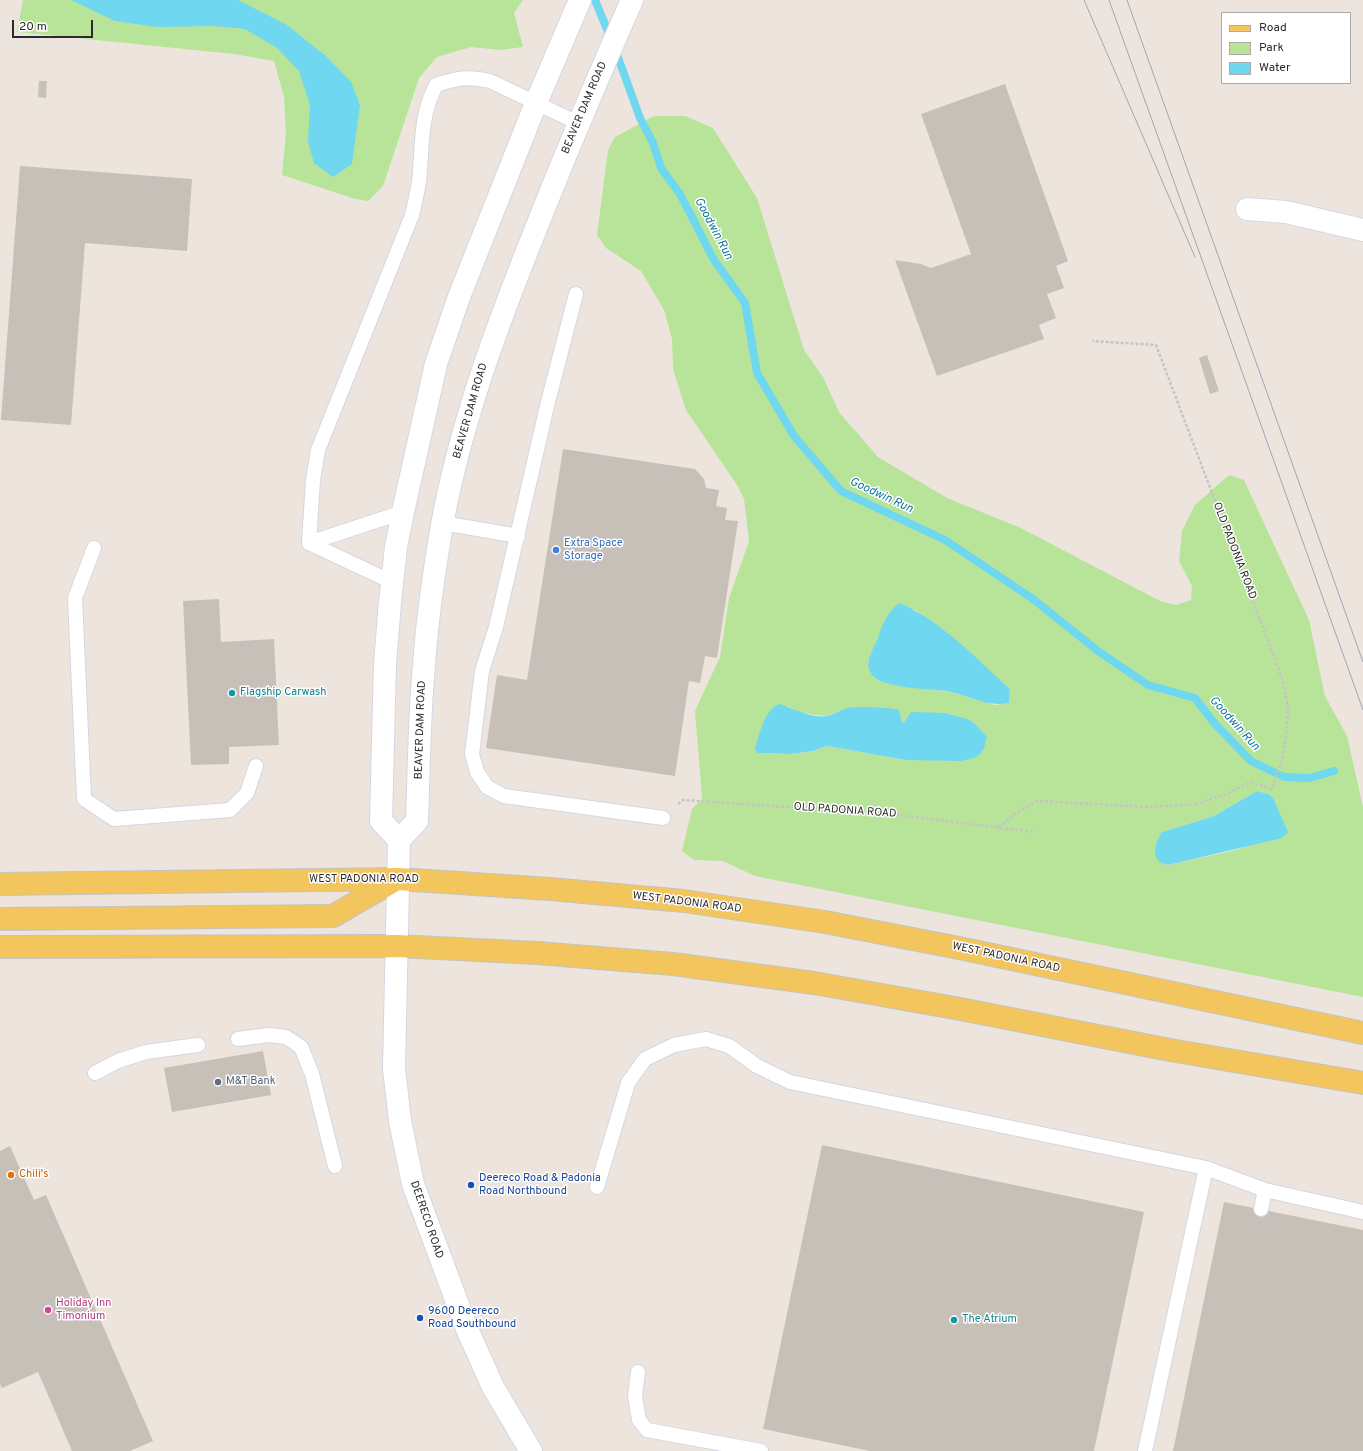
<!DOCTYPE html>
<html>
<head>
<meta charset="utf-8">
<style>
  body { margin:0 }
  #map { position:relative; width:1363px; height:1451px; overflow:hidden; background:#ede5dd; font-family:Overpass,sans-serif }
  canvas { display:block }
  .legend { position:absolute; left:1221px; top:12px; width:130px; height:72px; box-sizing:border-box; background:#fff; border:1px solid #aaa; margin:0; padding:5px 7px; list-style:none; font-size:12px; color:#2b2b2b }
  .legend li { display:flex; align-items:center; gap:8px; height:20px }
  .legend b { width:20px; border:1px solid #aaa }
  .scale { position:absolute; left:12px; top:20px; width:81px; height:18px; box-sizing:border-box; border:2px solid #2b2b2b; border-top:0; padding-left:5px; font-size:12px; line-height:14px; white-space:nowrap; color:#2b2b2b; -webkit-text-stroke:3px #fff; paint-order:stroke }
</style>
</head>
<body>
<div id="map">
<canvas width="1363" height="1451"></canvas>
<ul class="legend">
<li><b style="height:5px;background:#f2c55d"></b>Road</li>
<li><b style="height:11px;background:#b8e499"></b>Park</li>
<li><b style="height:11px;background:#6fd7f0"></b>Water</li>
</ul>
<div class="scale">20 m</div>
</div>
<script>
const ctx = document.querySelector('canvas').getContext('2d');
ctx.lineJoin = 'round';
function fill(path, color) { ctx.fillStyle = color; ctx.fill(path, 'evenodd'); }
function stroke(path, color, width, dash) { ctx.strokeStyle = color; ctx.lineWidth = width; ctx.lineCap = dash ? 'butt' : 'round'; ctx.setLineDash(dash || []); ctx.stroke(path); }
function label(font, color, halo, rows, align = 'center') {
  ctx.font = font + ' Overpass,sans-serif'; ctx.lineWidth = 3; ctx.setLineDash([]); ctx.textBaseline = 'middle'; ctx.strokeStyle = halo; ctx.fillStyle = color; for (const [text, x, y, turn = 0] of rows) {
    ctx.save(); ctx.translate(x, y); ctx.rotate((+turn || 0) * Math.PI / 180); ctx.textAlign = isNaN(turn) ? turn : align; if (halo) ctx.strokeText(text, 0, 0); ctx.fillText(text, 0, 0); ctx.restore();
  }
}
const green = new Path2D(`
  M23 0H523L514 13 523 47 500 50 471 47 437 57 419 78 383 186 368 201 355 199 282 175 286 133 284 97 274 61 234 54 17 32Z
  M654 116H685L713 128 757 198 804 350 823 377 839 412 878 457 947 498 1021 528 1160 601 1176 605 1191 600 1192 586 1179 561 1182 531 1195 505 1229 475 1244 480 1309 620 1325 696 1347 736 1363 807V997L755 876 723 861 694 860 682 851 692 809 702 799 695 711 720 657 729 598 749 541 744 499 737 485 686 410 673 369 672 339 664 310 641 271 606 248 597 235 608 150 615 137ZM914 609 949 635 1010 689 1009 703 995 705 950 692 893 685 878 680 870 673 868 663ZM788 706 799 713 826 716 847 708 904 723 906 760 827 746 813 751 790 754 757 753ZM1257 791 1268 794 1259 842 1236 850 1168 865 1163 864 1162 832 1214 816Z`);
const water = new Path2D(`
  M71 0H238L287 25 327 57 351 82 360 105 352 164 333 177 314 163 308 142 310 105 299 71 277 48 245 29 215 26 157 27 115 21Z
  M900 603C942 622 976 658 1010 689L1009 703C987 707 972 697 951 692 933 688 878 690 870 672 865 662 873 650 877 640 882 626 887 611 900 603Z
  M779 704C794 708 810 719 826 716 833 715 840 710 847 708 860 706 887 707 899 710L902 722 904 723 911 712 945 713 967 719 974 723 987 737 984 748 980 754 974 758 961 761 906 760 827 746 813 751 790 754 757 753 755 748C760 734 764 710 779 704Z
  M1257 791 1268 794 1273 798 1288 832 1282 838 1168 865C1149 862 1155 843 1162 832L1214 816Z`);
const stream = new Path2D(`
  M595 0 611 39
  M615 49 640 118 653 143 661 168 680 194 714 260 745 303 757 373 794 436 841 491 945 540 1033 599 1098 651 1148 685 1195 698 1215 724 1251 761 1284 777 1309 778 1334 771`);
const building = new Path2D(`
  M39 81H47L46 98 38 97Z
  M1005 84 1068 261 1056 266 1064 288 1047 294 1056 318 1039 325 1044 339 937 376 895 260 921 264 931 268 971 254 921 114Z
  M20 166 192 179 187 251 85 243 71 425 1 420Z
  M1207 355 1219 391 1210 394 1199 358Z
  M563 449 695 469 704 479 706 488 719 490 716 506 727 508 725 520 738 521 717 658 705 656 700 683 689 681 675 776 486 748 497 675 527 680Z
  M219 599 221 642 274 639 279 745 229 747V764L191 765 183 601Z
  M263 1051 271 1095 172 1112 164 1068Z
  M822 1145 1144 1212 1094 1451H870L763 1429Z
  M10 1146 34 1200 46 1195 153 1441 130 1451H72L38 1372 2 1388 0 1384V1151Z
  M1224 1202 1363 1230V1451H1173Z`);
const path = new Path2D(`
  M678 804 683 800 881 813 1034 832
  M998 827 1017 812 1037 801 1149 807 1195 804 1224 795 1251 782 1272 789 1282 761 1286 737 1288 707 1282 678 1156 345 1092 341`);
const lane = new Path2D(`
  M576 294 547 406 496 627 482 671 472 754 477 772 487 787 504 796 663 818
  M443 523 518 536
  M309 543 313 480 318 450 412 215C415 204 417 193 419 182 423 146 419 119 436 85 457 78 468 76 490 81L578 123
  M94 548 75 598 84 799 114 819 230 810 247 793 256 766
  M392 582 309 543 403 512
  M238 1039 268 1035 286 1037 301 1047 312 1074 335 1166
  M95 1073 118 1061 146 1052 198 1045
  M1206 1168 1265 1190 1363 1212
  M597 1187 628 1083 645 1059 674 1045 706 1039 729 1046 757 1066 790 1082 1206 1168 1145 1451
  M1261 1209 1265 1190
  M638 1372 635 1396 639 1420 647 1430 761 1451`);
const street = new Path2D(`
  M1247 209 1286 212 1363 230`);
const secondary = new Path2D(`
  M399 840 381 821 385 664 390 602 396 547 403 512 436 364 459 297 536 103 580 0
  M531 1451 493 1387 467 1329 413 1184 400 1121 394 1068 399 840 417 821C419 769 419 717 424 666 427 619 434 572 442 525 461 421 498 323 537 226 567 150 599 75 632 0`);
const primary = new Path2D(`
  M0 884 398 879 550 889 684 901 825 922 964 949 1363 1033
  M0 919 333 916 397 879
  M0 947 397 946 537 953 673 964 814 983 955 1008 1170 1050 1363 1083`);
const tram = new Path2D(`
  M1084 0 1195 257
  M1109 0 1363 710
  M1127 0 1363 662`);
const markers = [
  [556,550,4,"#3f7fe0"],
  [232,693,4,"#0f9aa8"],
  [218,1082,4,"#5c6f8a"],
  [11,1175,4,"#e8710a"],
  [471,1185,4,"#1a4fb4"],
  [48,1310,4,"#d1479c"],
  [420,1318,4,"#1a4fb4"],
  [954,1320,4,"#0f9aa8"]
];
const streetNames = [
  ["BEAVER DAM ROAD",585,108,-67],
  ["BEAVER DAM ROAD",471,411,-74],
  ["OLD PADONIA ROAD",1234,551,69],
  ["BEAVER DAM ROAD",421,730,-88],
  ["OLD PADONIA ROAD",845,811,4],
  ["WEST PADONIA ROAD",364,880],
  ["WEST PADONIA ROAD",687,903,7],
  ["WEST PADONIA ROAD",1006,958,12],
  ["DEERECO ROAD",426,1220,71]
];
const shopNames = [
  ["Extra Space",564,544],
  ["Storage",564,557]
];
const cultureNames = [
  ["Flagship Carwash",240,693],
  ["The Atrium",962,1320]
];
const serviceNames = [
  ["M&T Bank",226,1082]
];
const foodNames = [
  ["Chili's",19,1175]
];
const transitNames = [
  ["Deereco Road & Padonia",479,1179],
  ["Road Northbound",479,1192],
  ["9600 Deereco",428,1312],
  ["Road Southbound",428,1325]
];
const hotelNames = [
  ["Holiday Inn",56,1304],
  ["Timonium",56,1317]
];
const waterNames = [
  ["Goodwin Run",713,229,62],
  ["Goodwin Run",881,496,25],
  ["Goodwin Run",1234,724,48]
];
fill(green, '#b8e499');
fill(water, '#6fd7f0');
stroke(stream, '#6fd7f0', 8);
fill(building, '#c6c0b9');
stroke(lane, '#d2d7e4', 16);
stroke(street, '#d2d7e4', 24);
stroke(secondary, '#d2d7e4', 24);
stroke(primary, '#c4c4c4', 24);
stroke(path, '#c4c4c4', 2.5, [3, 2]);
stroke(lane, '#fff', 14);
stroke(street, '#fff', 22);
stroke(secondary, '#fff', 22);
stroke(primary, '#f2c55d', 22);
stroke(tram, '#a0a4b6', 1);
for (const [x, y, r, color] of markers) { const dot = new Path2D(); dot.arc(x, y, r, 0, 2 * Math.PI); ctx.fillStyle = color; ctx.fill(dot); stroke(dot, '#fff', 1.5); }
label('11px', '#2b2b2b', '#fff', streetNames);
label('11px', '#366cbe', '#fff', shopNames, 'left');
label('11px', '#0d838f', '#fff', cultureNames, 'left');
label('11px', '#4e5e75', '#fff', serviceNames, 'left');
label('11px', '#c56008', '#fff', foodNames, 'left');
label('11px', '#164399', '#fff', transitNames, 'left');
label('11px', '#b23c85', '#fff', hotelNames, 'left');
label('italic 12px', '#0c769e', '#fff', waterNames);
</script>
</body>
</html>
